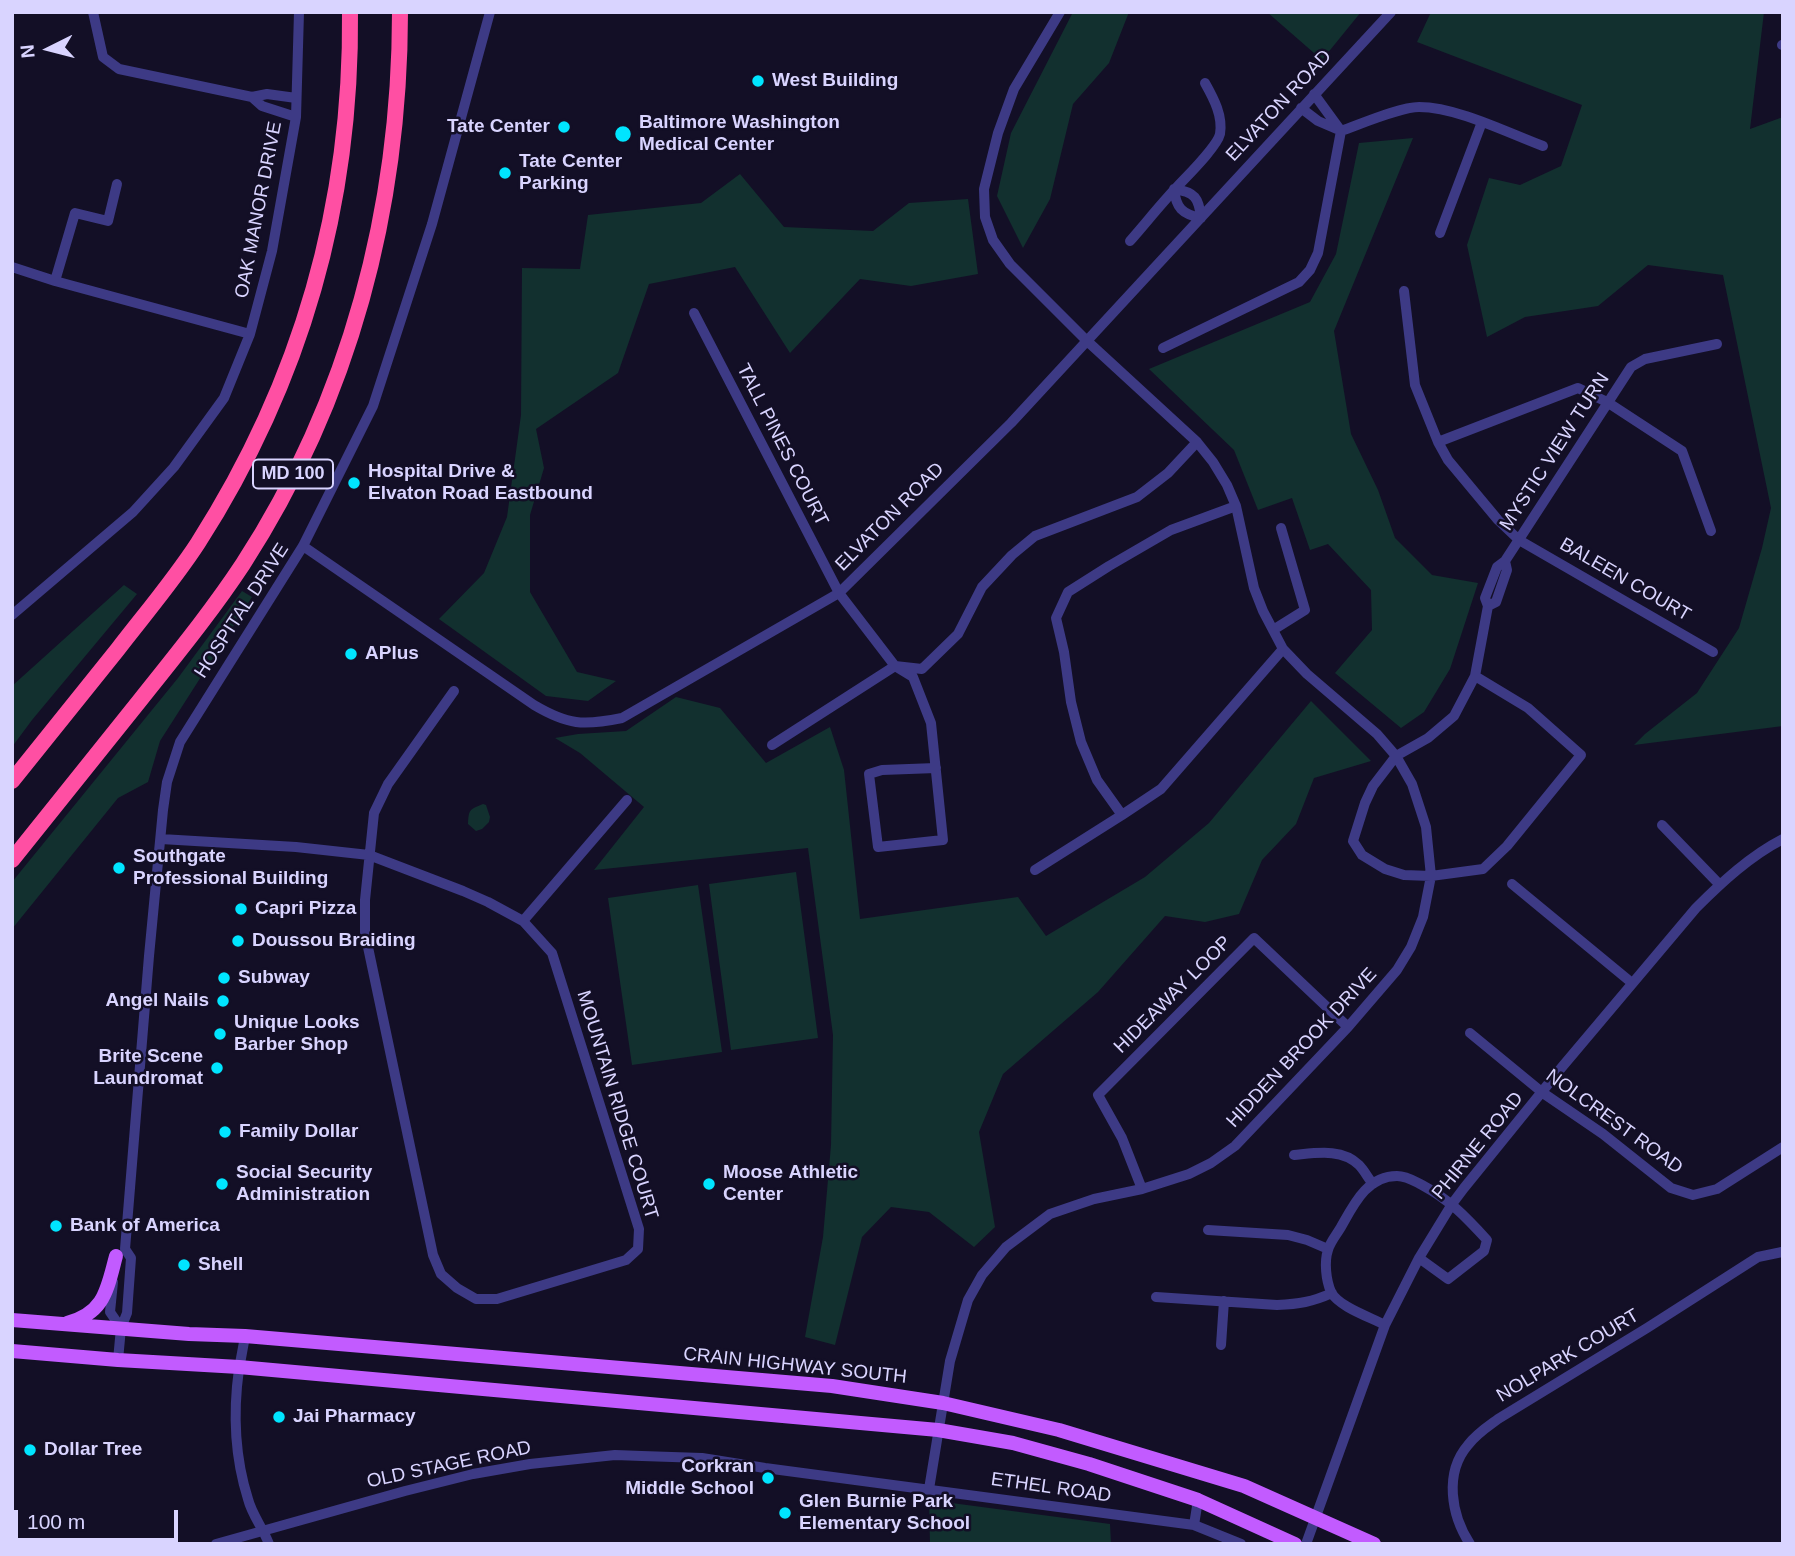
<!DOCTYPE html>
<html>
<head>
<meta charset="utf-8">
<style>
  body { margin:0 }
  #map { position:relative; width:1795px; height:1556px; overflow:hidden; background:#130f26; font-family:Helvetica,sans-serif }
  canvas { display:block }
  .frame { position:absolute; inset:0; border:14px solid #d9d4ff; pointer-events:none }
  .north { position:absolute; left:14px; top:14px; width:70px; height:70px; -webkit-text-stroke:5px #130f26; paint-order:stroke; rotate:264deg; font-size:19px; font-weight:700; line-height:28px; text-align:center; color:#d9d4ff }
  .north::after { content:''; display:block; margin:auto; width:24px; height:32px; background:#d9d4ff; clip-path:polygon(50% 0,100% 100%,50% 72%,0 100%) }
  .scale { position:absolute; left:14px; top:1510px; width:164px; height:32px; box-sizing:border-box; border:4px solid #d9d4ff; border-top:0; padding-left:9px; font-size:21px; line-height:24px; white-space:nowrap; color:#d9d4ff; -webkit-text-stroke:5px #130f26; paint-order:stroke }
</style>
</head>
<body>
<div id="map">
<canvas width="1795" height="1556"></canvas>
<div class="frame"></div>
<div class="north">N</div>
<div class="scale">100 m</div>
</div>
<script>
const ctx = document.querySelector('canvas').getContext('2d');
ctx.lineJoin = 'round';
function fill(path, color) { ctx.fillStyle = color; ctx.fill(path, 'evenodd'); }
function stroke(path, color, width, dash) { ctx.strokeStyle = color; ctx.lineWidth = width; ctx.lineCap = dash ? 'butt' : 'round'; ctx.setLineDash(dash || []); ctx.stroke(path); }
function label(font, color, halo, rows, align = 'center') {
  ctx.font = font + ' Helvetica,sans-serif'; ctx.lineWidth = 5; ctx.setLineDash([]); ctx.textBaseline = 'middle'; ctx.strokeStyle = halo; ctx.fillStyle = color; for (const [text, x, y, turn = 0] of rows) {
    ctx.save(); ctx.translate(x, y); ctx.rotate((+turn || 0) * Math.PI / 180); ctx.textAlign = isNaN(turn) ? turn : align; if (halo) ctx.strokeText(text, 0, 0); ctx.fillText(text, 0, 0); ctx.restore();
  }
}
const green = new Path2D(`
  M1073 12H1129L1109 63 1073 104 1050 199 1023 248 997 196 1011 133Z
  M1267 12H1361L1322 60Z
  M1431 12H1764L1750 129 1783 117V726L1634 745 1645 734 1697 693 1739 628 1762 548 1771 508 1723 275 1648 265 1598 306 1525 317 1487 337 1467 245 1489 178 1520 185 1561 166 1582 105 1417 42Z
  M1413 138 1334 331 1351 434 1378 490 1395 538 1432 575 1478 583 1450 669 1424 712 1401 728 1335 673 1372 630 1371 590 1328 544 1310 550 1292 498 1258 510 1234 450 1149 369 1310 302 1336 254 1359 143Z
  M740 174 784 227 873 231 909 203 968 199 978 274 911 286 860 279 790 353 735 267 649 284 618 373 536 429 544 468 530 515V592L577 672 616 681 588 701 546 696 439 619 484 573 507 517 521 415 522 268 580 269 588 215 701 203Z
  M124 585 137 594 32 720 12 747V686Z
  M242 591 252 597 160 741 148 782 118 798 12 929V882L178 678Z
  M676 697 720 708 766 763 830 727 844 770 860 919 1018 897 1046 936 1145 877 1209 823 1311 701 1371 761 1314 778 1296 824 1262 860 1239 914 1205 922 1165 916 1098 992 1003 1074 979 1132 995 1227 974 1247 929 1212 891 1207 862 1237 835 1345 805 1337 823 1237 831 1145 833 1035 808 848 594 870 644 807 580 753 555 738 578 734 626 731Z
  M483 804 486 805 490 817 489 822 482 829 476 831 468 824C469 809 469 810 483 804Z
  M796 872 818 1038 731 1050 709 884Z
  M698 885 722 1052 632 1065 608 898Z
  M929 1500 1110 1524 1111 1544H930Z`);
const minor = new Path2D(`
  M93 12 103 57 119 69 252 97 267 94 296 98
  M1782 45H1783
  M252 97 262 106 296 117
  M1301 108 1318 121 1339 130
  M1341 131C1361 124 1400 107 1419 107 1457 107 1508 133 1543 146
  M1174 189C1195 192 1199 198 1201 218 1182 214 1176 208 1174 189Z
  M1440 233 1482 122
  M1130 241C1145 224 1160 205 1176 188 1186 177 1217 147 1220 134 1223 116 1214 99 1205 83
  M12 267 55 281 250 334
  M55 281 75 213 108 221 117 184
  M1404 291 1415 385 1438 442 1448 460 1498 520 1519 540 1713 652
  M694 313 839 593 895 666 913 677 931 723 943 840 878 847 869 774 882 770 936 768
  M1163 348 1299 282 1310 270 1318 253 1341 131 1314 94
  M1438 442 1578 388 1607 402 1682 451 1711 531
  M303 546 534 705C568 725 583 726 622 718L839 593 1011 423 1391 12
  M1488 606 1496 602 1507 570 1505 561
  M12 615 133 512 174 467 224 398 250 334 272 251 296 117 299 12
  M1273 630 1305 610 1281 528
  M1475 676 1528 708 1581 755 1507 846 1483 869 1431 876 1404 875 1385 869 1362 855 1353 841 1365 803 1373 786 1396 756 1428 738 1454 716 1475 676 1488 606 1485 598 1497 567 1505 561 1631 367 1645 359 1717 344
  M454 691 388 784 374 813 365 900V933L433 1255 441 1274 457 1288 476 1299H497L626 1260 638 1249 639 1229 552 953 523 921 627 800
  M772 745 895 666 922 669 958 634 982 587 1012 555 1035 536 1137 497 1168 473 1197 442
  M1122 815 1161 789 1283 649
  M1662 825 1719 884
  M161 839 296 847 369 855 463 891 488 902 523 921
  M1035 870 1122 815 1097 780 1081 742 1071 702 1064 652 1056 618 1068 592 1109 566 1171 530 1236 506
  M1512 884 1632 983
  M1470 1033 1543 1093 1603 1134 1671 1188 1693 1195 1717 1189 1783 1147
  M1294 1155C1316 1153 1342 1148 1359 1165 1364 1170 1368 1178 1373 1184
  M1142 1189 1122 1138 1098 1095 1254 938 1348 1027
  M1208 1230 1288 1235 1307 1240 1328 1249
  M113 1282 110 1312 121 1328
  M1156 1297 1277 1305C1299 1304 1312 1302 1332 1293
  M1385 1325C1370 1317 1339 1307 1331 1292 1326 1280 1324 1262 1328 1250 1330 1242 1337 1234 1341 1227 1354 1204 1367 1176 1397 1176 1407 1176 1414 1181 1422 1185 1450 1200 1466 1217 1487 1240L1484 1251 1448 1279 1419 1258
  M245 1336C243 1348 241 1358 239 1369 233 1412 235 1458 248 1499 252 1515 263 1528 269 1544
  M1221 1345 1224 1301
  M118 1360 121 1328 127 1313 131 1258 125 1249 149 956 163 810 167 782 180 742 303 546 373 406 432 224 490 12
  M929 1489 950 1361 968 1300 982 1275 1006 1247 1050 1214 1094 1199 1142 1189 1189 1174 1211 1163 1235 1146 1348 1027 1397 970 1411 947 1423 917 1431 876 1426 827 1412 784 1396 756 1377 734 1307 674 1283 649 1263 611 1254 588 1236 506 1227 485 1213 462 1197 442 1086 340 1010 264 993 240 985 217 984 189 998 133 1014 89 1060 12
  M1194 1525 1198 1500
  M216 1544 405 1491 473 1474 530 1464 615 1455 642 1456 702 1458 765 1468 1194 1525 1241 1544
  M1306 1544 1385 1325 1419 1258 1452 1204 1464 1188 1562 1067 1696 908C1722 882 1750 856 1783 839
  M1470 1544C1451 1515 1444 1473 1468 1445 1476 1434 1487 1427 1498 1419L1647 1328 1758 1257 1782 1252`);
const major = new Path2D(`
  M12 1320 189 1334 245 1336 832 1386 943 1403 1059 1430 1244 1486 1374 1544
  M67 1323C105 1313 107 1289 116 1256
  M12 1351 118 1360 239 1367 938 1430 1013 1443 1089 1464 1198 1500 1295 1544`);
const highway = new Path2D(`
  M12 781C47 737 83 693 118 649 145 614 174 580 198 543 301 382 352 204 350 12
  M12 860C55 806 98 753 141 699 176 655 212 611 243 564 350 399 400 208 400 12`);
const markers = [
  [758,81,7,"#00e5ff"],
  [564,127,7,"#00e5ff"],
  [623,134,9,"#00e5ff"],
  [505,173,7,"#00e5ff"],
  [354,483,7,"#00e5ff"],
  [351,654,7,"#00e5ff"],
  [119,868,7,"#00e5ff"],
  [241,909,7,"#00e5ff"],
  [238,941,7,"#00e5ff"],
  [224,978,7,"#00e5ff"],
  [223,1001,7,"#00e5ff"],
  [220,1034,7,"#00e5ff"],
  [217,1068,7,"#00e5ff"],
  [225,1132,7,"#00e5ff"],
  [222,1184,7,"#00e5ff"],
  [709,1184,7,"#00e5ff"],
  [56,1226,7,"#00e5ff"],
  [184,1265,7,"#00e5ff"],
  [279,1417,7,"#00e5ff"],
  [30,1450,7,"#00e5ff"],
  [768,1478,7,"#00e5ff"],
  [785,1513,7,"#00e5ff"]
];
const shields = [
  [293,474,80]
];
const shieldNames = [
  ["MD 100",293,474]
];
const poiNames = [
  ["West Building",772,81],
  ["Baltimore Washington",639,123],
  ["Medical Center",639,145],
  ["Tate Center",550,127,"right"],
  ["Tate Center",519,162],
  ["Parking",519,184],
  ["Hospital Drive &",368,472],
  ["Elvaton Road Eastbound",368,494],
  ["APlus",365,654],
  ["Southgate",133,857],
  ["Professional Building",133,879],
  ["Capri Pizza",255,909],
  ["Doussou Braiding",252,941],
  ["Subway",238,978],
  ["Angel Nails",209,1001,"right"],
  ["Unique Looks",234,1023],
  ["Barber Shop",234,1045],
  ["Brite Scene",203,1057,"right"],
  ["Laundromat",203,1079,"right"],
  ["Family Dollar",239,1132],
  ["Social Security",236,1173],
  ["Administration",236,1195],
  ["Moose Athletic",723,1173],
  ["Center",723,1195],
  ["Bank of America",70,1226],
  ["Shell",198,1265],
  ["Jai Pharmacy",293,1417],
  ["Dollar Tree",44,1450],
  ["Corkran",754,1467,"right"],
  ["Middle School",754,1489,"right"],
  ["Glen Burnie Park",799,1502],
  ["Elementary School",799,1524]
];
const streetNames = [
  ["ELVATON ROAD",1279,106,-47],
  ["OAK MANOR DRIVE",259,210,-79],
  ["TALL PINES COURT",782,445,63],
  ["MYSTIC VIEW TURN",1555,452,-57],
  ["ELVATON ROAD",890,517,-45],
  ["BALEEN COURT",1625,580,30],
  ["HOSPITAL DRIVE",242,611,-57],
  ["HIDEAWAY LOOP",1173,995,-45],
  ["HIDDEN BROOK DRIVE",1302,1048,-47],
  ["MOUNTAIN RIDGE COURT",617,1105,73],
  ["NOLCREST ROAD",1614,1122,36],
  ["PHIRNE ROAD",1478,1146,-51],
  ["NOLPARK COURT",1568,1356,-31],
  ["CRAIN HIGHWAY SOUTH",795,1366,6],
  ["OLD STAGE ROAD",449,1465,-12],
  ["ETHEL ROAD",1051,1488,8]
];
fill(green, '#12302f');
stroke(minor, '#3d3a85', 10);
stroke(major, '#c25bff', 14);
stroke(highway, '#ff4fa3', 16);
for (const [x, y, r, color] of markers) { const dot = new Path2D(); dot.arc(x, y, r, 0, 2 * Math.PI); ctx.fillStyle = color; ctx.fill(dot); stroke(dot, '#130f26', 2.5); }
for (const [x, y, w] of shields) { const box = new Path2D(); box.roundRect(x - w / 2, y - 14.5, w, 29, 5); ctx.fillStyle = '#130f26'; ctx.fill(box); stroke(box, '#d9d4ff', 2); }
label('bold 18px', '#d9d4ff', null, shieldNames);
label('bold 19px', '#d9d4ff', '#130f26', poiNames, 'left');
label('19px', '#d9d4ff', '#130f26', streetNames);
</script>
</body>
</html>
